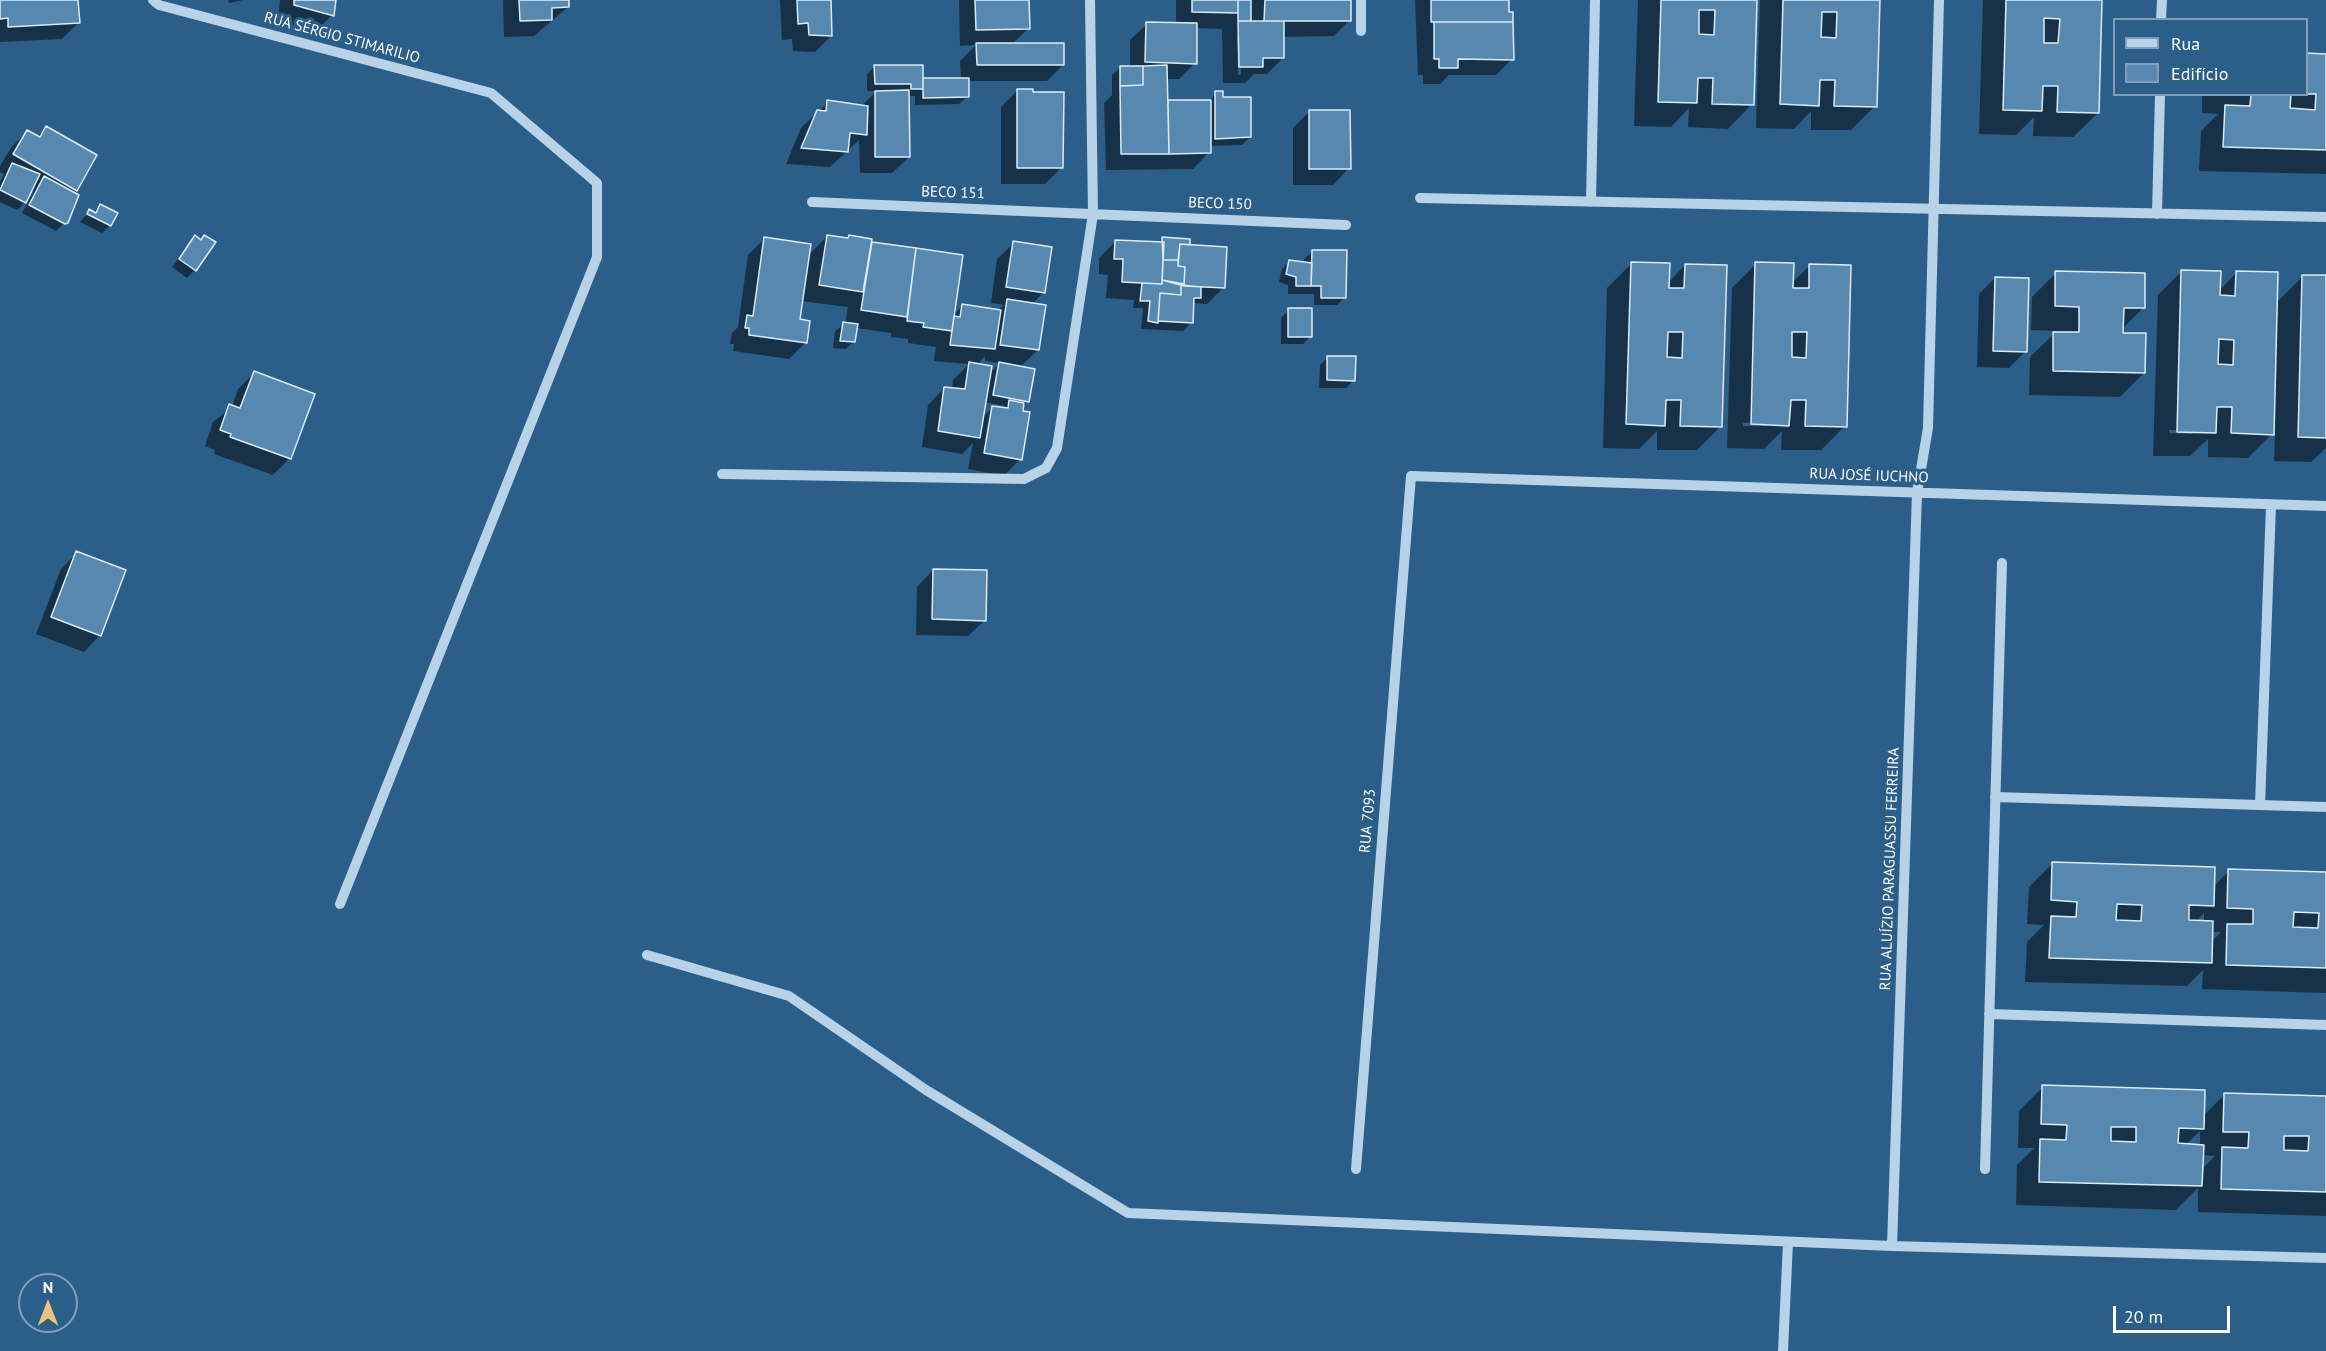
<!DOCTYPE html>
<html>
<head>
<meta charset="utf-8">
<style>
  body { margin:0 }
  #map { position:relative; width:2326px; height:1351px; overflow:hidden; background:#2b5e88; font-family:"PT Sans",sans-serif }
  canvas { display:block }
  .legend { position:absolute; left:2113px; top:18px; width:195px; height:78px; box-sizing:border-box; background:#2b5e88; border:2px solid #809eb8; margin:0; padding:8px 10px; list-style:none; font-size:18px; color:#fff }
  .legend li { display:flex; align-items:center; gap:12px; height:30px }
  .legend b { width:30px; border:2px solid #809eb8 }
  .north { position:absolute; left:18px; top:1273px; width:60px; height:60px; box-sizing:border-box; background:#2b5e88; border:2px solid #809eb8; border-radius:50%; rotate:0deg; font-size:16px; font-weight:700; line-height:24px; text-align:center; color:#fff }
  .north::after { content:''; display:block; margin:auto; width:21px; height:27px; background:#edc180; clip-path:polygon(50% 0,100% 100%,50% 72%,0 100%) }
  .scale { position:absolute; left:2113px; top:1306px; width:117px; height:27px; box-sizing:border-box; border:3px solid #fff; border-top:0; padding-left:8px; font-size:18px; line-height:21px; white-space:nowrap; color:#fff; -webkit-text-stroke:4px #2b5e88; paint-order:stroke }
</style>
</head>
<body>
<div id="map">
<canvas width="2326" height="1351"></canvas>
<ul class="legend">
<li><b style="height:8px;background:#b8d3e8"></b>Rua</li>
<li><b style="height:16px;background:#5789b0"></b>Edifício</li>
</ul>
<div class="north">N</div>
<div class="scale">20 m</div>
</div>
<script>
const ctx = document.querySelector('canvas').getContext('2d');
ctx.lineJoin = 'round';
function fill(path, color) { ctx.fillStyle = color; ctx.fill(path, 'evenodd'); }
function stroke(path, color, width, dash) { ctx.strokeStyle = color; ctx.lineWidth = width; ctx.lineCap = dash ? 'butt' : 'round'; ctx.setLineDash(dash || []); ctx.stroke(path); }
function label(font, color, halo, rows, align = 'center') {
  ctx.font = font + ' "PT Sans",sans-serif'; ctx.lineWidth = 6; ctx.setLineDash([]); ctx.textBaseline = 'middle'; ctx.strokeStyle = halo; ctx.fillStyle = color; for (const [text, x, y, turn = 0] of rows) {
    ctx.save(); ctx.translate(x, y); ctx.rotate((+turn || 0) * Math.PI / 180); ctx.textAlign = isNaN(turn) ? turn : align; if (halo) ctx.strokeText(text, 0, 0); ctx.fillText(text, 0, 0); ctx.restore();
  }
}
const shadow = new Path2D(`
  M0 0H77L78 23 62 39 0 42Z
  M228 0H243L229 3Z
  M280 0H334L332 15 316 31 278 21Z
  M503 0H567L568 7 534 36 504 37Z
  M780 0H829L831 36 815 52 793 51 792 39 782 40Z
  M959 0H1028L1029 28 1012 44 1063 65 1047 81H967V97L959 104 915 105V96H908L909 157 892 173H860L859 140 830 167 786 164 801 128 828 102 861 106 877 91H867V74L875 66 921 79H961L960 61 976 45 960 46Z
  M1176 0H1349L1350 20 1334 36 1283 37V58L1267 74H1254L1245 83H1223L1222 29 1196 28 1195 63 1179 79H1166V102H1208L1216 93 1250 137 1242 145 1209 146V152L1193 169 1106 170 1104 103 1112 95V75L1120 68H1130V40L1147 24H1176ZM1237 37H1240L1241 75H1238Z
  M1415 0H1508L1512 59 1496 75H1449L1440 84H1423V75H1418Z
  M1638 0H1756L1752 104 1728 129 1688 127 1689 108 1671 127 1634 126Z
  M1760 0H1878L1875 106 1851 130H1811V111L1794 129 1756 128Z
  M1983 0H2101L2098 113 2073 137 2033 136 2034 117 2016 135 1979 134Z
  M2306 55H2326V174L2199 171 2201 131 2218 114 2202 113V94H2306Z
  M1018 90 1032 94 1062 167 1045 184H1001V107Z
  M1309 112 1349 168 1333 185H1293V128Z
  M46 128 76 190 64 223 56 231 22 213 34 191 31 190 26 201 17 210 0 202V182L4 174 0 172V166L11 148 27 131 37 137Z
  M100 206 110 225 102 233 80 222 90 211 93 213Z
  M827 236 961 257 953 316 962 306 997 311 1004 305 991 303 997 259 1014 243 1044 292 1031 305 1038 350 1020 367 1028 401 1022 407 1020 459 1004 476 968 469 973 443 962 454 922 447 928 405 944 388 952 389 953 380 969 364 934 361 936 347 908 343V339L891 337V333L856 328 854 341 846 349 833 348 835 331 845 324 848 307 801 301 798 321 805 343 789 359 733 351 734 344H730L732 333 738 327 748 255 764 239 808 256ZM985 356V361L1000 363 989 374 977 365ZM984 402 1005 406 1003 409 993 407 982 418Z
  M195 237 200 241 204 237 195 270 187 278 172 267Z
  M1163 239 1189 246 1223 288 1207 304 1193 303 1191 323 1183 331 1141 329 1143 308H1133L1134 300 1106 298 1108 275 1099 274V258L1116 241 1158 243Z
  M1312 252 1345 297 1337 305H1314V294H1288V285L1279 282 1282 269 1290 261 1304 264V259Z
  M1631 264 1668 283 1685 265 1721 426 1697 450H1657V431L1639 449 1603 448 1607 288Z
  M1756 264 1792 283 1810 265 1845 426 1821 450H1781L1782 431 1764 449 1727 448 1732 288ZM1743 423H1767V426H1743Z
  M2182 271 2219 291 2236 273 2276 303 2303 276 2326 277V448L2311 462 2274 461 2275 431 2248 458 2208 457V439L2190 456H2153L2158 295ZM2169 430 2195 431 2192 434 2169 433Z
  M2056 273 2143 308 2122 329V334L2144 373 2120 397 2029 395 2030 357 2057 331 2031 330 2032 297Z
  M1995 278 2025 352 2009 368 1977 367 1979 294Z
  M1289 310 1311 336 1303 344H1281V318Z
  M1328 357 1354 380 1346 388H1319L1320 365Z
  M254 373 290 458 273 475 214 454 215 450 205 446 213 422 232 407 238 389Z
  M77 553 100 635 84 652 36 634 61 569Z
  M933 570 985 620 968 636 916 635 917 587Z
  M2053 863 2213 887 2229 871 2326 874V993L2202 989 2203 970 2187 986 2025 982 2027 942 2044 925 2027 924 2029 887ZM2204 913V922H2196ZM2211 932H2221L2211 942Z
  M2043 1087 2203 1116 2225 1094 2326 1098V1216L2198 1212V1188L2176 1210 2016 1205 2017 1165 2034 1148H2018L2019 1111ZM2200 1131V1146L2185 1145ZM2202 1155 2215 1156 2201 1170Z`);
const building = new Path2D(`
  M0 0H78L80 23 8 27V18L0 19Z
  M294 0H336L334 16 294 5Z
  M519 0H569V7L552 8V20L520 21Z
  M797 0H831L832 36 809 35 808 23 798 24Z
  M975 0H1029L1030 29 976 30Z
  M1192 0H1238V13L1192 12Z
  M1238 0H1251V21H1238Z
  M1265 0H1351V21H1264Z
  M1431 0H1509V12H1513V22H1431Z
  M1661 0H1757L1754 105 1712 104 1713 78H1698L1697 103 1658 102ZM1699 10H1715L1714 35 1699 34Z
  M1783 0H1880L1877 107 1834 106 1835 80H1820L1819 106 1780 104ZM1822 12H1837L1836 38 1821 37Z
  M2006 0H2102L2099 113 2057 112 2058 86H2043L2042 111 2003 110ZM2044 18 2060 19 2058 43H2044Z
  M1238 21H1284V58H1263V67H1239Z
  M1146 22 1197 23V64L1145 62Z
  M1434 22H1513L1514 60 1458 59V68H1439V59H1434Z
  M976 43H1064V65H977Z
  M2306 53 2326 54V150L2223 147 2225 105 2250 106 2251 94H2291L2290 108 2315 110 2316 94H2306Z
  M874 65H923V89H911V84H875Z
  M1167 65 1169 154H1121L1120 86 1143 85V66Z
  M1120 66H1143V85L1120 86Z
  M923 78H969V97L923 98Z
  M1017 89H1033V92H1064L1063 168H1017Z
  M909 90 910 157H875V91Z
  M1215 91H1223V97H1251V137L1215 139Z
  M827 100 868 106 867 135 850 133 848 152 801 148 817 110 826 111Z
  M1168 100H1211V153L1169 154Z
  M1309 110H1350L1351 169H1309Z
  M46 126 97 155 77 191 13 154 27 130 40 137Z
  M12 163 40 174 26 203 0 190Z
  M44 176 79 195 68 223 65 224 29 205Z
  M100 204 118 213 111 226 87 214 89 209 96 213Z
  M195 235 201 240 204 235 216 242 196 271 179 259Z
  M827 235 848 238 849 235 872 239 863 292 819 285Z
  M764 237 811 244 800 319 810 321 807 343 749 335V328H745L747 315 753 316Z
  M1162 237 1190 239V245L1180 244 1178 260H1163Z
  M1115 240 1164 242 1162 284 1122 282 1123 259H1114Z
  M1013 241 1052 247 1045 293 1006 287Z
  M872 242 916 248 907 317 861 310Z
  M1180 244 1227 247 1225 288 1184 286 1185 267 1178 266Z
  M916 248 963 255 952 331 923 327 924 323 907 321Z
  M1312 250H1347L1346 298H1321V286H1311Z
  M1163 260H1178V266L1185 267 1184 284 1162 280Z
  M1289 260 1312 263 1311 286H1296V277L1286 274Z
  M1631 262 1670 263 1669 288H1684L1685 264 1727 265 1722 427 1680 426 1681 400H1666L1665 426 1626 424ZM1668 332H1683L1682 358 1667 357Z
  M1755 262 1794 263 1793 288H1809V264L1851 265 1847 427 1805 426 1806 400H1791L1789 426 1751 424ZM1792 332H1807L1806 358 1792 357Z
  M2181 270 2221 271 2220 295 2235 296 2236 271 2278 272 2274 435 2231 433 2232 407H2217L2216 433 2177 432ZM2219 339 2234 340 2233 365 2218 364Z
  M2055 271 2145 273V308H2124L2123 333H2146L2145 373 2053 371V332H2079V307L2055 306Z
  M2302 275H2326V438L2298 437Z
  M1995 277 2029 278 2027 352 1993 351Z
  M1162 280 1184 286 1181 285V295L1160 293 1158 323 1148 321 1150 301H1140L1142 283 1162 284Z
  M1181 285 1201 287V298H1194L1193 323 1158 321 1160 293 1181 295Z
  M1007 299 1046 305 1039 350 1000 345Z
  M962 304 1001 310 995 349 950 345 954 316 960 317Z
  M1288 308H1312V337H1288Z
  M843 322 858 324 855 342 840 341Z
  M1327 356H1356L1355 381 1327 380Z
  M969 362 992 366 980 438 938 431 944 387 965 389Z
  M999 362 1035 369 1029 402 993 395Z
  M254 371 315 394 291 459 230 437 231 434 220 430 229 404 240 408Z
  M1009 400 1024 403 1023 411 1030 412 1022 460 984 453 992 406 1008 408Z
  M76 551 126 570 101 636 51 617Z
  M933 569 987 570 986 621 932 619Z
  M2052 862 2215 867 2214 906 2189 905V920L2213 921 2212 963 2049 958 2051 916 2076 917 2077 902 2051 900ZM2117 904 2142 905 2141 921 2116 920Z
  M2228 869 2326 872V968L2226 965 2227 924H2253V909L2227 908ZM2294 912 2319 913 2318 928 2293 927Z
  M2042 1085 2205 1090 2204 1129 2179 1128 2178 1143 2204 1145 2202 1186 2039 1182 2040 1139 2066 1140 2067 1125 2041 1124ZM2111 1127H2136V1142L2111 1141Z
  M2224 1093 2326 1096V1192L2221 1189 2222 1147 2248 1148 2249 1132H2223ZM2284 1136H2309L2308 1151 2284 1150Z`);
const minor = new Path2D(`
  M153 0 159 5 491 93 597 183V257L340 904
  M1361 0V31
  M2161 20 2162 0
  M1420 198 2326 217
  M812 202 1346 225
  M1591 202 1595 0
  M2157 214 2160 94
  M722 474 1024 479 1046 468 1057 448 1093 214 1090 0
  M1995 797 2326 807
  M2260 805 2271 505
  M647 955 789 996 926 1090 1128 1213 1892 1246 2326 1258
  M1989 1014 2326 1025
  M1356 1169 1411 476 2326 506
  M1985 1169 2002 563
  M1892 1246 1917 493 1928 428 1939 0
  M1783 1351 1788 1242`);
const streetNames = [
  ["RUA SÉRGIO STIMARILIO",342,38,15],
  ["BECO 151",953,193,2],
  ["BECO 150",1220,204,2],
  ["RUA JOSÉ IUCHNO",1869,476,2],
  ["RUA 7093",1368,821,-85],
  ["RUA ALUÍZIO PARAGUASSU FERREIRA",1890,869,-88]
];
fill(shadow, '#0007');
fill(building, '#5789b0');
stroke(building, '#dbebf6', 1.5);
stroke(minor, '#b8d3e8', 10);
label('15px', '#fff', '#2b5e88', streetNames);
</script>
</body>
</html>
